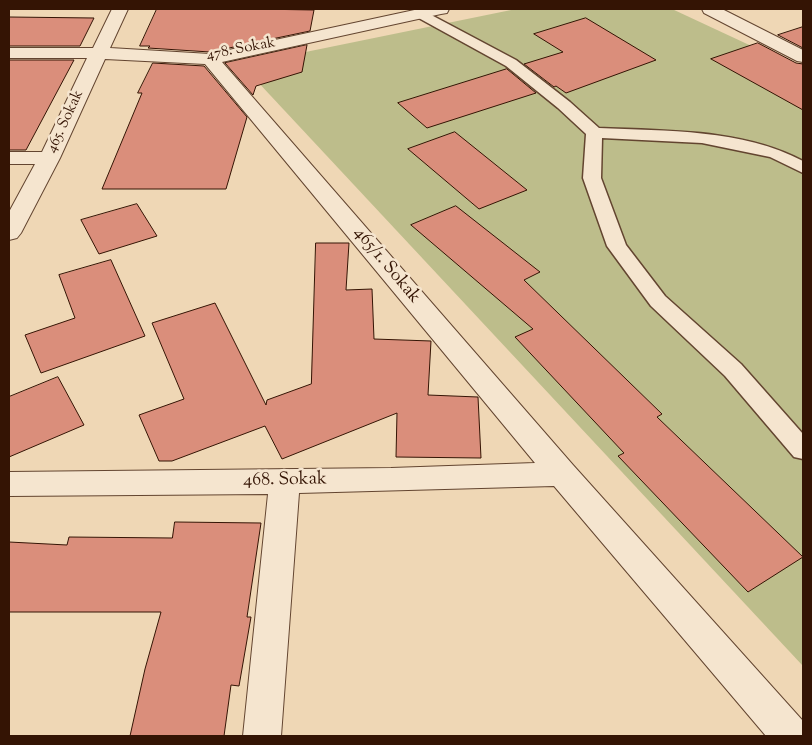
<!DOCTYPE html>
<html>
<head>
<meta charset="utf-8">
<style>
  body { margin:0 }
  #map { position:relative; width:812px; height:745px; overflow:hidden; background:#efd7b5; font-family:"Sorts Mill Goudy",serif }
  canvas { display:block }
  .frame { position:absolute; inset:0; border:10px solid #341404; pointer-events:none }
</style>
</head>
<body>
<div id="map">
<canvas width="812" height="745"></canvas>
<div class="frame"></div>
</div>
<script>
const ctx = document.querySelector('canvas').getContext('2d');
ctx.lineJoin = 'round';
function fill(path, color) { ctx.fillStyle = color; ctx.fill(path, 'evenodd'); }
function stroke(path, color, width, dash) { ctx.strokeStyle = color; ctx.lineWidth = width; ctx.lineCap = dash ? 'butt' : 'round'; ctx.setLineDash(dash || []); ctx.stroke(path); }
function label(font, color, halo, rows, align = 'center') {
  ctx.font = font + ' "Sorts Mill Goudy",serif'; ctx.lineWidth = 5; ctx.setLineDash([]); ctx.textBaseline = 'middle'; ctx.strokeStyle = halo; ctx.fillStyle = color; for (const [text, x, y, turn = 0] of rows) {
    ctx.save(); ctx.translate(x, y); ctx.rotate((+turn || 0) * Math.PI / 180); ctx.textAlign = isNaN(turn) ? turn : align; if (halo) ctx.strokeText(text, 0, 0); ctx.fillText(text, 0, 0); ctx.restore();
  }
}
const green = new Path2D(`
  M516 9H672L803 70V666L242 65Z`);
const building = new Path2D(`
  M157 9H256L314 10 310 31 210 52 148 48 150 46H140Z
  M9 17 94 18 80 46H9Z
  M586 18 656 60 566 93 556 86 554 87 524 64 563 52 534 34Z
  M803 27V48L778 35Z
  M758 43 796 63 803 64V110L711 59Z
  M307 45 302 72 256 86 253 95 225 63Z
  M9 60H74L26 150H9Z
  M153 63 204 66 247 117 226 189H102L142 93H138Z
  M507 69 536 93 427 128 398 103Z
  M455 132 527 190 479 209 408 149Z
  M137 204 157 236 99 254 81 220Z
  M456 206 540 272 524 280 662 414 657 417 803 557 748 592 618 456 624 453 515 337 533 329 411 225Z
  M316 243H349L346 290 372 289 374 339 431 341 428 395 478 397 481 458 396 457 397 413 282 459 265 426 172 461H159L139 415 184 399 152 323 215 303 266 405 267 400 311 384Z
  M111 260 145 336 41 373 25 335 75 318 59 275Z
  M58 377 84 425 9 457V397Z
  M175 522 261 523 247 617H251L239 686 231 685 224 736H130L145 669 161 612H9V542L67 545 69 537 172 538Z`);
const lane = new Path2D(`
  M420 9 516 60 570 102 599 128C666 131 743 129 803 161V173L770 157 702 143 602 138 601 178 626 245 665 296 741 364 803 434V459L794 457 725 376 651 306 607 246 583 178 586 134 558 108 506 66 415 16 413 13Z`);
const street = new Path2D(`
  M112 9H128L110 48 210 54 419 9H449L447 13 441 14 222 62 573 465 803 721V736H766L554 486 299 493 281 736H243L268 494 9 496V472L391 468 535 463 205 64 105 59 60 158 21 233 17 238 9 240V212L35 164H9V152H42L87 58H9V48H93Z
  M702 9H722L803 50V62L797 61 704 13Z`);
const farStreetnames = [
  ["478. Sokak",241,50,-11],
  ["465. Sokak",66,122,-65]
];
const streetNames = [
  ["465/1. Sokak",386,266,50],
  ["468. Sokak",285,481,-1]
];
fill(green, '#bdbd8b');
fill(building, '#da8e7b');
stroke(building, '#341404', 1);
stroke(lane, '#634530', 3);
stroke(street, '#634530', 2);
fill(lane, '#f5e5cf');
fill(street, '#f5e5cf');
label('15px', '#341404', '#f5e5cf', farStreetnames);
label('18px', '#341404', '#f5e5cf', streetNames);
</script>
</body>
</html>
